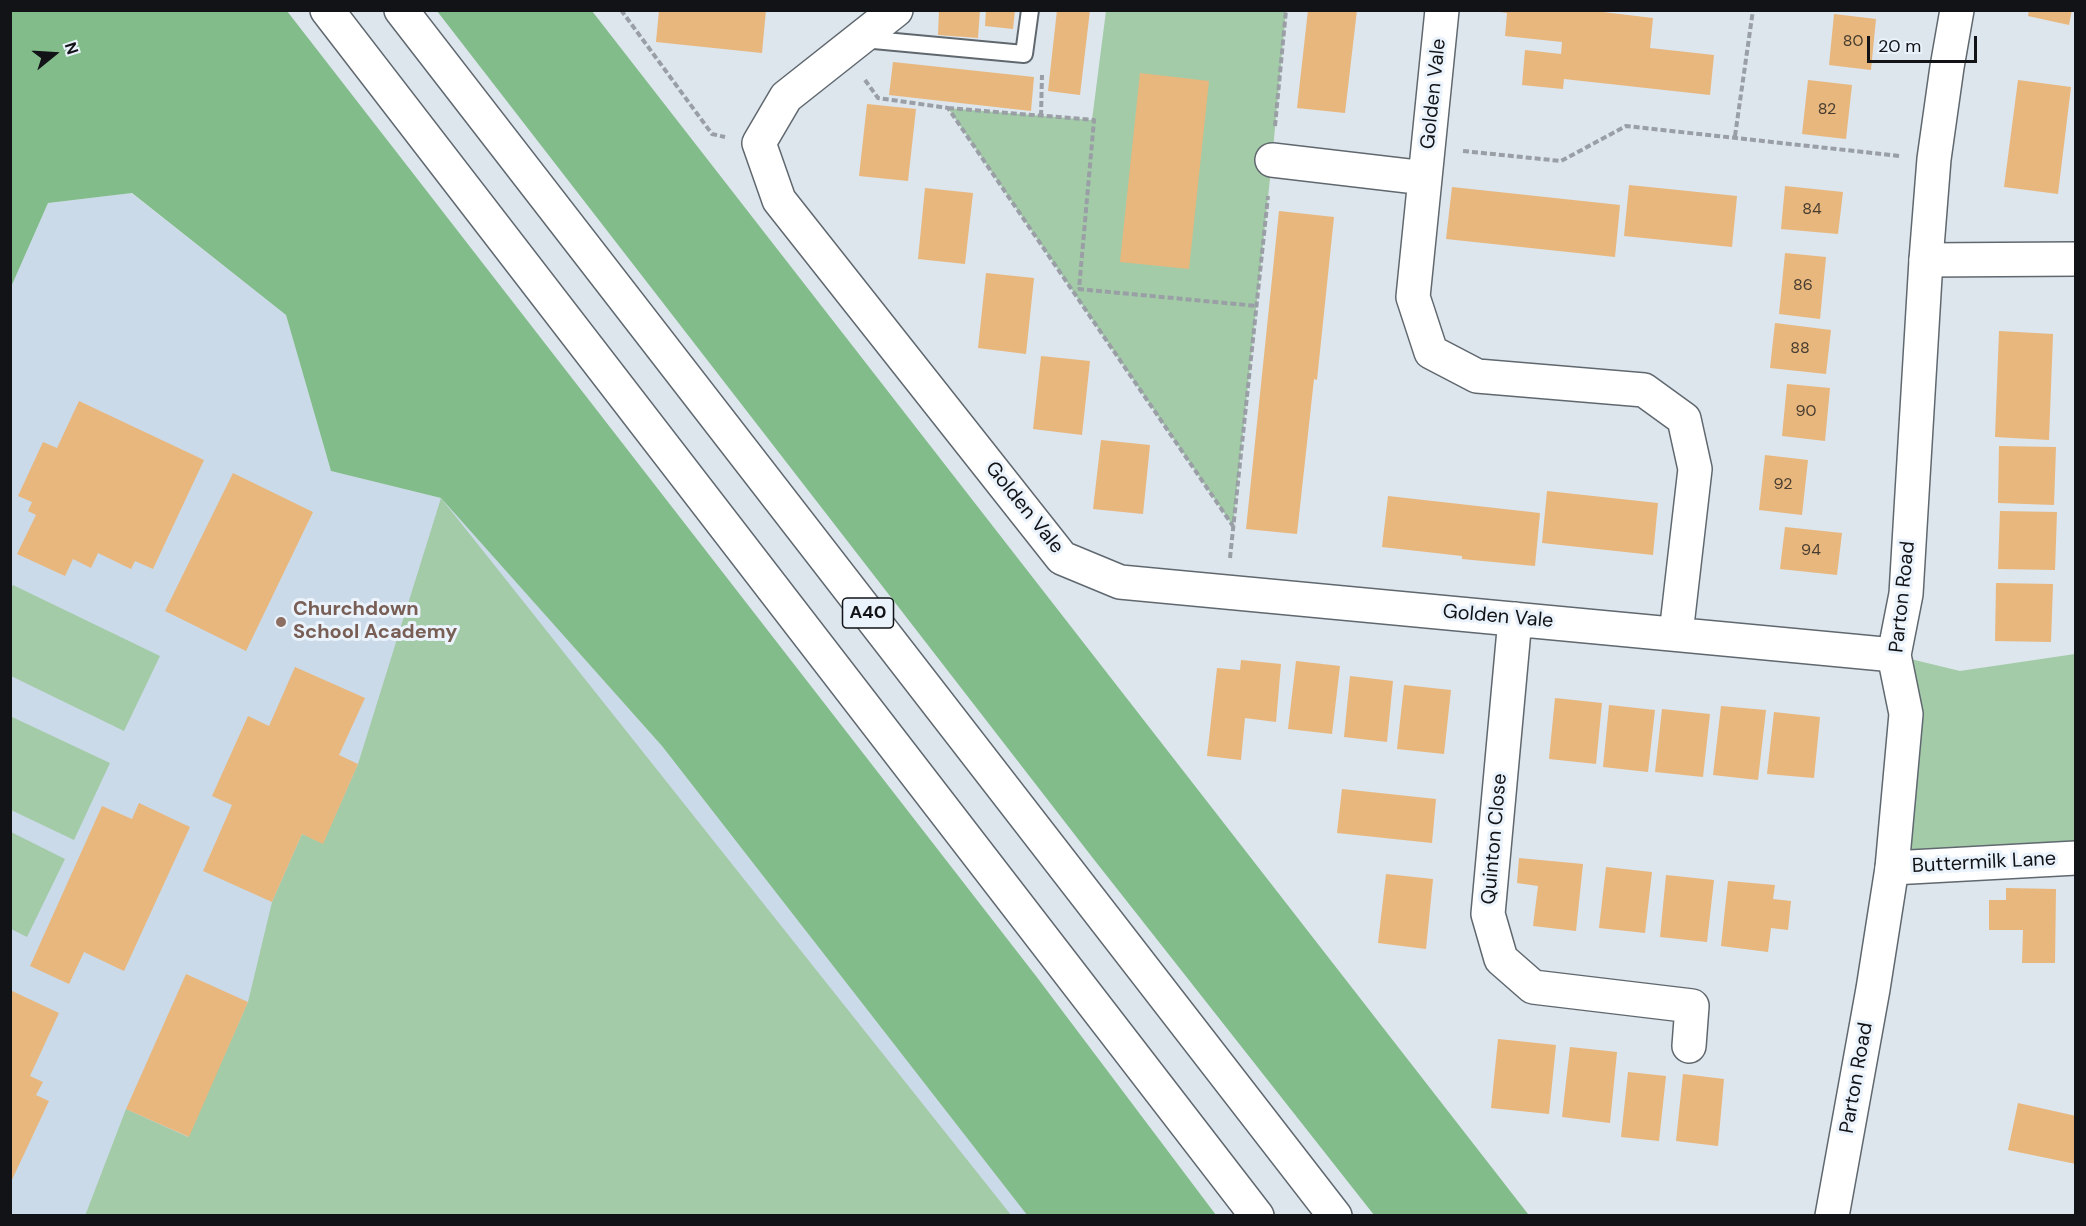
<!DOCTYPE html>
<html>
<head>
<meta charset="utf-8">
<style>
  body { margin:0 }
  #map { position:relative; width:2086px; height:1226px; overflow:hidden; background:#dde5ed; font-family:"DM Sans",sans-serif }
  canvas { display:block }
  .frame { position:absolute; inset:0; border:12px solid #111316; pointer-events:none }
  .north { position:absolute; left:24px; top:24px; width:60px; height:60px; -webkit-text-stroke:4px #eaf2fb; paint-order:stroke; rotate:72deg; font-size:16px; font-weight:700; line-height:24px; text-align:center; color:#111316 }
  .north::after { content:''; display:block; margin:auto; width:21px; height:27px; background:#111316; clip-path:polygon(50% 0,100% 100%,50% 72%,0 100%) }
  .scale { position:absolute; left:1867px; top:36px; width:110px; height:27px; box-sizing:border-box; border:3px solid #111316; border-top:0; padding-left:8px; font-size:18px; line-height:21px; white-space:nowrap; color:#111316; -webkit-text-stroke:4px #eaf2fb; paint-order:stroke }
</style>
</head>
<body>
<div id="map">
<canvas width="2086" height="1226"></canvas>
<div class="frame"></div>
<div class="north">N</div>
<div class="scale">20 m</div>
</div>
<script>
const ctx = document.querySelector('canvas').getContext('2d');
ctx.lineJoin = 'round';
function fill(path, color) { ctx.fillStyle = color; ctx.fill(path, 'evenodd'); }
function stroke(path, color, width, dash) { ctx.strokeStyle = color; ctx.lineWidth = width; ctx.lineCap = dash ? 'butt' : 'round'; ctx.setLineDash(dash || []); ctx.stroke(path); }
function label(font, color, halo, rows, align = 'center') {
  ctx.font = font + ' "DM Sans",sans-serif'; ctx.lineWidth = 6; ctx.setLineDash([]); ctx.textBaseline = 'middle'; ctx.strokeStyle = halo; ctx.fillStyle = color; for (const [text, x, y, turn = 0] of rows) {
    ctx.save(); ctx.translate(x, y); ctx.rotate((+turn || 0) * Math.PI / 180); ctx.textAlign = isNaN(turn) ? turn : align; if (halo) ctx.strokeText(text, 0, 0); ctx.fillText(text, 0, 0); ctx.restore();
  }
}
const built = new Path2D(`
  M131 193 286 315 331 471 441 498 662 746 1027 1215 11 1216V287L48 203Z`);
const green = new Path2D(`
  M1106 11H1286L1272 160 1233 526 948 108 1092 120Z
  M441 498 1011 1215 85 1216 126 1109 188 1137 248 1002 272 902 302 834 323 843 358 764Z
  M13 585 160 656 124 731 11 676 10 590Z
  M2075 654V858L1892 868 1894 655 1960 671Z
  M10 716 110 763 74 840 11 810Z
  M11 832 65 859 27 937 11 929Z`);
const forest = new Path2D(`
  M11 10 287 11 1036 976 1216 1215H1027L662 746 441 498 331 471 286 315 132 193 48 203 11 287Z
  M437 11H592L1528 1214 1534 1215H1374L1092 857Z`);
const building = new Path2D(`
  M659 10H766L762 53 656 42Z
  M939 10H980L978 38 938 35Z
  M986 10H1015L1013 29 985 26Z
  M1057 10H1090L1080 95 1048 91Z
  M1308 10H1357L1345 113 1297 108Z
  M1500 10H1586L1653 18 1650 48 1714 55 1710 95 1564 79 1563 89 1522 85 1525 50 1561 54 1562 42 1505 36 1507 13 1500 12Z
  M2029 10H2072L2069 25 2028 16Z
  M1834 14 1876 19 1871 70 1829 65Z
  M893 62 1034 77 1031 111 889 95Z
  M1140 73 1209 81 1189 269 1120 262Z
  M1808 80 1852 85 1846 139 1802 134Z
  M2018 80 2071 87 2058 194 2004 187Z
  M867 104 916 109 908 181 859 176Z
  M1629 185 1737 196 1732 247 1624 236Z
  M1785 186 1843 192 1838 234 1781 229Z
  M1452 187 1620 205 1615 257 1446 239Z
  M925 188 973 193 965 264 918 259Z
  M1279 211 1334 217 1317 380 1314 379 1297 534 1246 529Z
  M1785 253 1826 257 1820 319 1779 314Z
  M986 273 1034 278 1026 354 978 348Z
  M1775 323 1831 330 1826 374 1770 368Z
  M1999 331 2053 334 2049 440 1995 437Z
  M1041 356 1090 361 1082 435 1033 429Z
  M1787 384 1830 388 1825 441 1782 436Z
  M79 401 204 460 153 569 135 561 131 569 98 553 91 568 73 559 65 576 17 554 36 515 28 511 32 502 18 496 43 442 57 448Z
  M1101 440 1150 445 1143 514 1093 509Z
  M1999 446 2056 447 2054 505 1998 503Z
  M1765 455 1808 460 1802 515 1759 510Z
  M233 473 313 512 246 651 165 611Z
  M1547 491 1658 503 1653 555 1542 543Z
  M1388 496 1540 513 1535 566 1462 559V556L1382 547Z
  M2000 511 2057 512 2055 570 1998 569Z
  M1785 527 1842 533 1837 575 1780 569Z
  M1996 583 2053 584 2051 642 1995 641Z
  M1241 660 1281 664 1276 722 1245 718 1241 760 1207 756 1217 668 1240 670Z
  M1296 661 1340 666 1332 734 1288 729Z
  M295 667 365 698 339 755 358 764 323 844 302 834 272 902 203 871 232 805 212 796 248 716 269 726Z
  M1350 676 1393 681 1387 742 1344 737Z
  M1404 685 1451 690 1444 754 1397 749Z
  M1555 698 1602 703 1596 764 1549 759Z
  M1609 705 1655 710 1648 772 1603 767Z
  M1721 706 1766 710 1758 780 1713 775Z
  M1662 709 1710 714 1703 777 1655 772Z
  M1774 712 1820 717 1814 778 1767 774Z
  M1342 789 1436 799 1432 843 1337 833Z
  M139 803 190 827 124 971 84 952 69 984 30 966 102 806 132 819Z
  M1519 858 1583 864 1576 931 1533 926 1538 886 1517 883Z
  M1606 867 1652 872 1645 933 1599 928Z
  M1386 874 1433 879 1426 949 1378 943Z
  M1666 875 1714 880 1707 942 1660 937Z
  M1728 881 1775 885 1773 899 1791 901 1788 930 1771 928 1768 952 1721 946Z
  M2006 888 2056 889 2055 963H2022L2023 930H1989V900H2006Z
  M186 974 248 1002 189 1137 126 1109Z
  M10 990 59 1013 30 1076 43 1082 36 1095 49 1101 10 1184Z
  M1498 1039 1556 1045 1549 1114 1491 1108Z
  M1570 1047 1617 1052 1610 1123 1562 1117Z
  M1628 1072 1666 1076 1659 1141 1621 1137Z
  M1683 1074 1724 1079 1718 1146 1676 1141Z
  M2018 1103 2076 1116V1164L2008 1150Z`);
const path = new Path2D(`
  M621 10 712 134 725 137
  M865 80 878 98 948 108 1233 526
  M948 108 1094 120 1079 289
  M1041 116 1042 75
  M1275 126 1286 10
  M1735 136 1753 10
  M1463 151 1561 161 1626 126 1900 156
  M1078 289 1257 306
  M1230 558 1268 196`);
const service = new Path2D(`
  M863 39 1024 54 1030 10`);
const minor = new Path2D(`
  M896 10 786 97 759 143 779 200 1062 558 1120 582 1894 655
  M1442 10 1413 297 1431 352 1477 376 1644 390 1684 419 1695 469 1676 634
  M1272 160 1425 178
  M1926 260 2076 259
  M1515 619 1488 914 1501 959 1533 987 1692 1006 1689 1046
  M1892 868 2076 858`);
const tertiary = new Path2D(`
  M1832 1216 1873 989 1892 868 1906 714 1894 655 1906 594 1926 260 1934 159 1947 67 1957 10`);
const trunk = new Path2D(`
  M327 10 1257 1216
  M401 10 1335 1216`);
const markers = [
  [281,622,6,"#8d6e63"]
];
const numberNames = [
  ["80",1853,42],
  ["82",1827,110],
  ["84",1812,210],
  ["86",1803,286],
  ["88",1800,349],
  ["90",1806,412],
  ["92",1783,485],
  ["94",1811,551]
];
const shields = [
  [868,613,51]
];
const shieldNames = [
  ["A40",868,613]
];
const streetNames = [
  ["Golden Vale",1434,94,-84],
  ["Golden Vale",1024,508,51],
  ["Parton Road",1903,597,-84],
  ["Golden Vale",1498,617,5],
  ["Quinton Close",1495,839,-85],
  ["Buttermilk Lane",1984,863,-3],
  ["Parton Road",1857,1078,-80]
];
const educationNames = [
  ["Churchdown",293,610],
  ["School Academy",293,633]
];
fill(built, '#cbdae8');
fill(green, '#a3cba8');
fill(forest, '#82bc8a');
fill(building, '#e8b77d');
stroke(service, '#60686f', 20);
stroke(minor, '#60686f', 36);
stroke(tertiary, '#60686f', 36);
stroke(trunk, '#60686f', 36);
stroke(path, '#999fa5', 4, [6, 3]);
stroke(service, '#fff', 16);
stroke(minor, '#fff', 33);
stroke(tertiary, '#fff', 33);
stroke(trunk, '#fff', 33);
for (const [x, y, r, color] of markers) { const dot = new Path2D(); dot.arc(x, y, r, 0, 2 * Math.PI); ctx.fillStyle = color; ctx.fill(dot); stroke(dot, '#eaf2fb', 2); }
label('16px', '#473c30', null, numberNames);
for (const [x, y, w] of shields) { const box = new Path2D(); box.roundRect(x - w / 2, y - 15, w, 30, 4.5); ctx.fillStyle = '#eaf2fb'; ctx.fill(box); stroke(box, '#111316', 1.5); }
label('bold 18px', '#111316', null, shieldNames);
label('20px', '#111316', '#eaf2fb', streetNames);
label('bold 20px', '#785e54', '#eaf2fb', educationNames, 'left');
</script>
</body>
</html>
